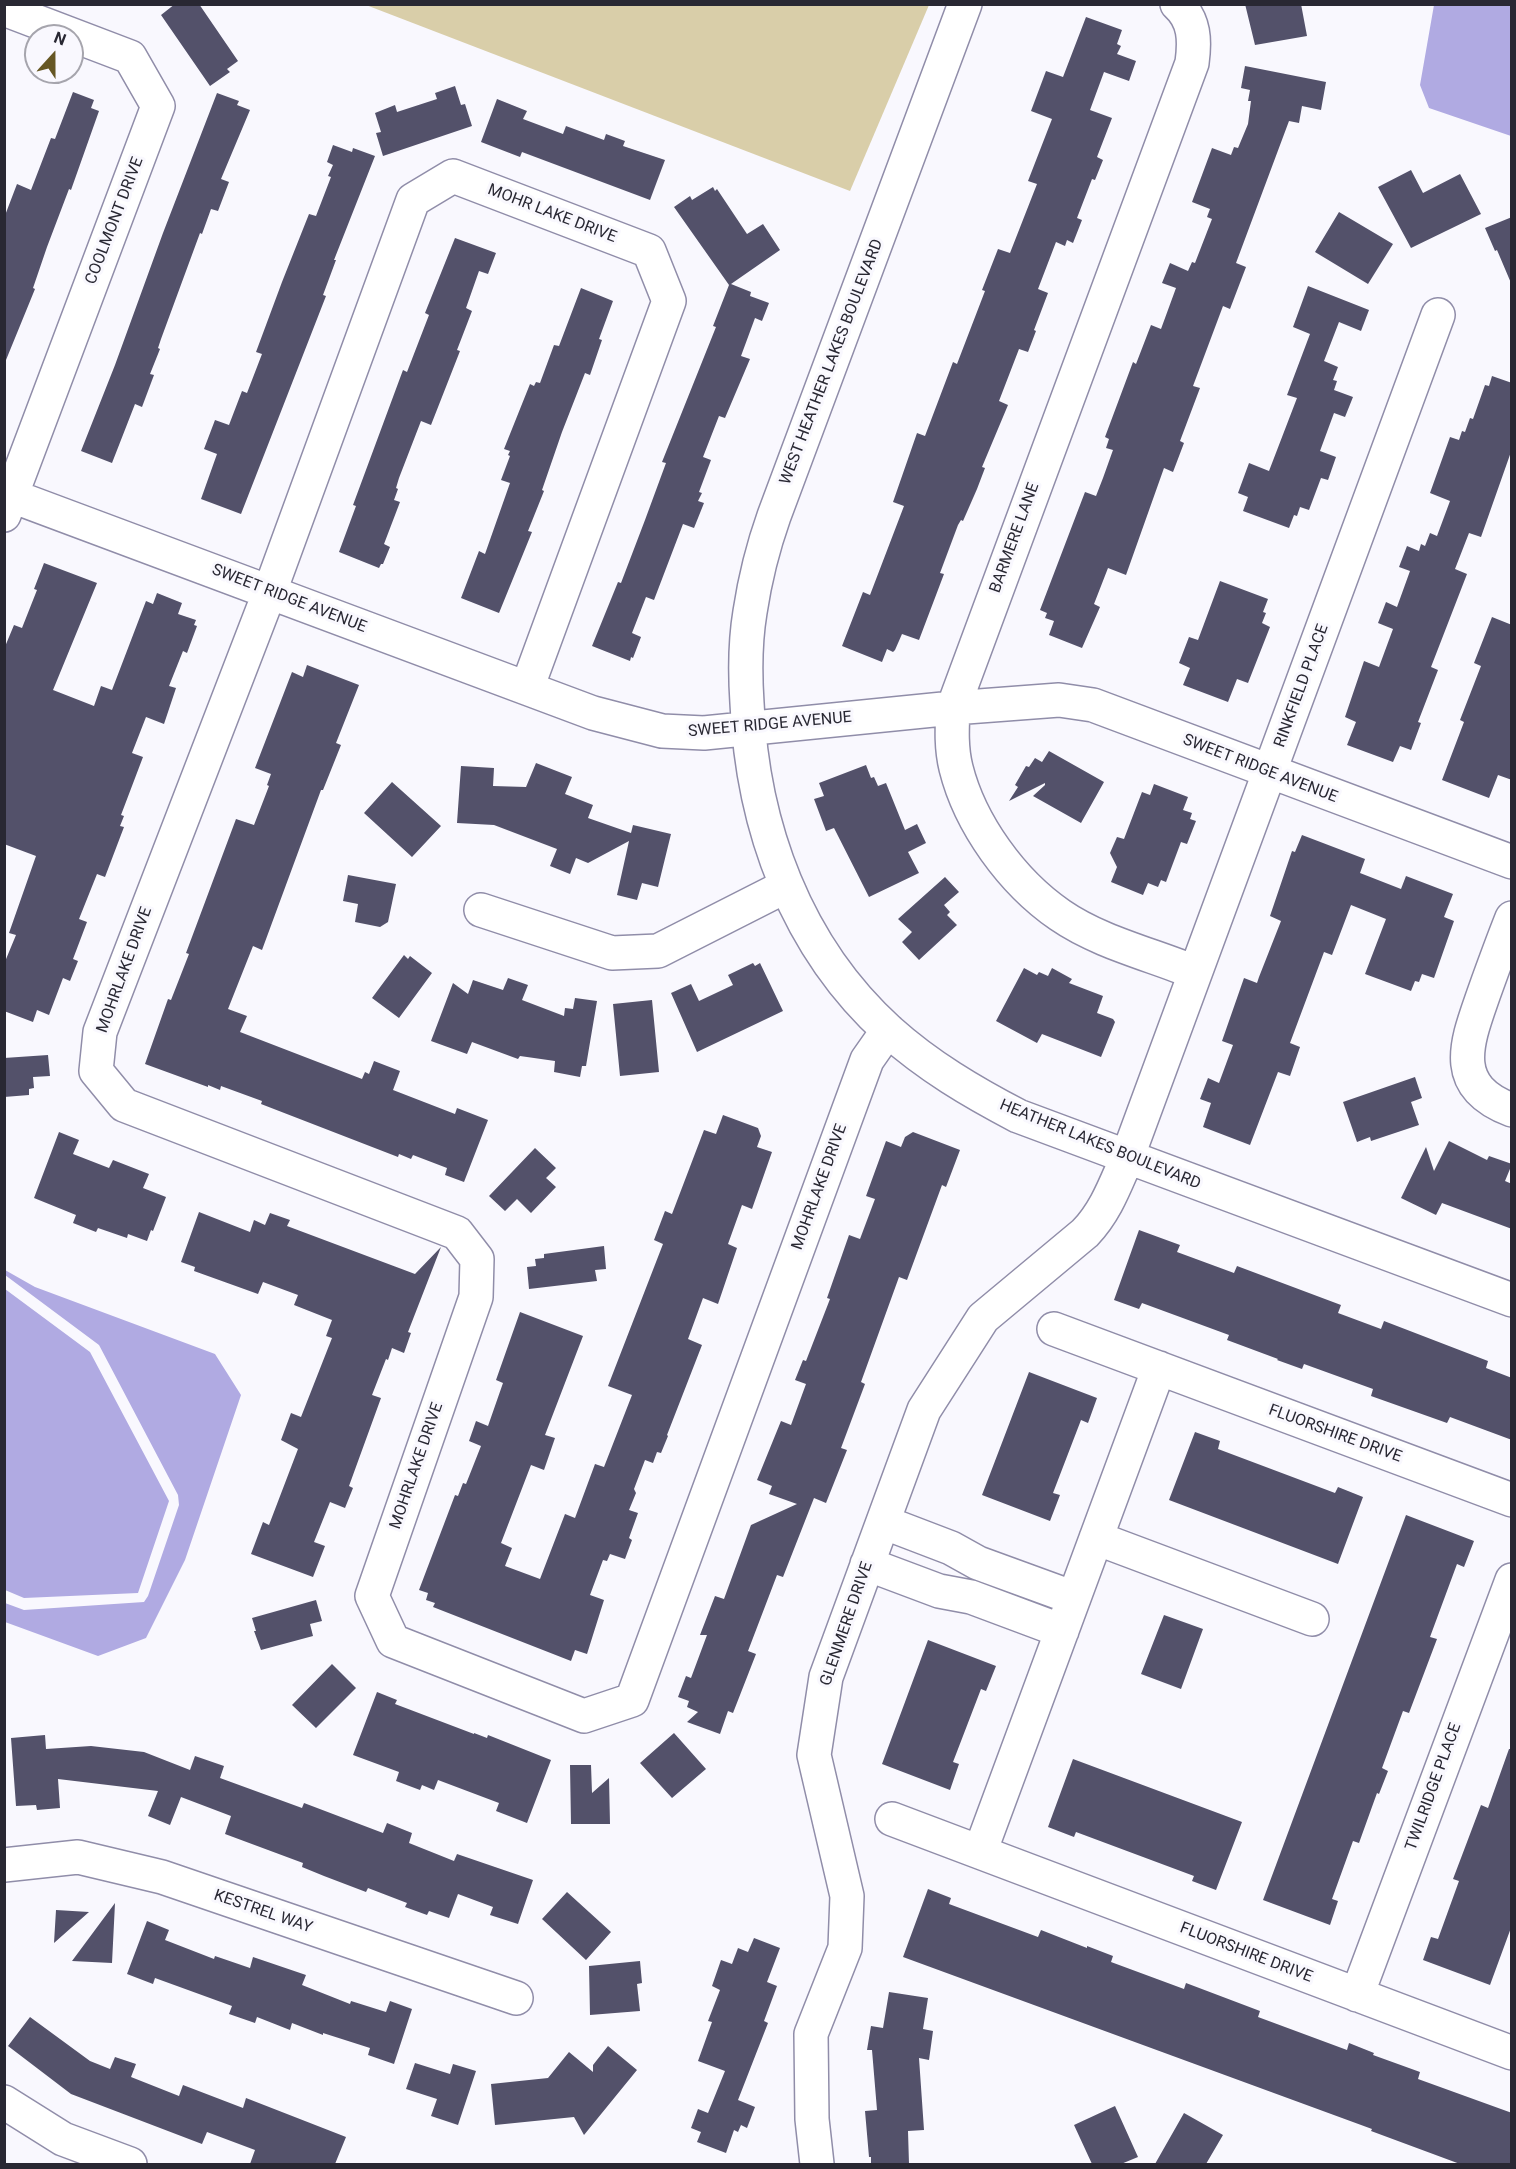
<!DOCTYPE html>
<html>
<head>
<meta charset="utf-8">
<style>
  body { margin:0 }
  #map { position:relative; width:1516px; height:2169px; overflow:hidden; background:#f9f8fe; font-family:Roboto,sans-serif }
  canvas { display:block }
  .frame { position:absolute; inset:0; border:6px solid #292833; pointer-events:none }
  .north { position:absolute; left:24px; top:24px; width:60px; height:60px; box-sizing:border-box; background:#f9f8fe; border:2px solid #a6a5ad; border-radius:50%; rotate:21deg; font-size:16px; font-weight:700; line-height:24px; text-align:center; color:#292833 }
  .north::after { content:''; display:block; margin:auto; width:21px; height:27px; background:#665724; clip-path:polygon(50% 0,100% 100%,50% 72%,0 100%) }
</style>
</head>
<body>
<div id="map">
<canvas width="1516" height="2169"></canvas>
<div class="frame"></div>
<div class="north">N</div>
</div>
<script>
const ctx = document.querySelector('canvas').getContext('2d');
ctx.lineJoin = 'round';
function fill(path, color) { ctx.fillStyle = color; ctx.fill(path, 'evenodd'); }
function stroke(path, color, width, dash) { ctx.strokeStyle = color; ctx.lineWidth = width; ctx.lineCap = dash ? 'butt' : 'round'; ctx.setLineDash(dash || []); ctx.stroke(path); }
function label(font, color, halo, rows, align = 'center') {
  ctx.font = font + ' Roboto,sans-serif'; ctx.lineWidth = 6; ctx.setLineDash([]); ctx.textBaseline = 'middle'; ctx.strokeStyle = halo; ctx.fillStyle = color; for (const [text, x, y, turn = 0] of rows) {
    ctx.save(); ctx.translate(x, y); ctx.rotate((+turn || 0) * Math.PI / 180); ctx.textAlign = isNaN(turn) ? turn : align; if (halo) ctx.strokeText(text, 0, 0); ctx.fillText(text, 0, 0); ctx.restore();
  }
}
const green = new Path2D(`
  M366 5H929L850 191Z`);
const water = new Path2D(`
  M1434 5H1511V136L1429 108 1420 85Z
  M5 1270 35 1287 215 1354 241 1395 185 1560 146 1638 98 1656 5 1622V1603L24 1610 144 1602 148 1596 179 1505 178 1495 99 1345 5 1275Z
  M5 1289 90 1352 169 1501 138 1593 24 1598 5 1590Z`);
const building = new Path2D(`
  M175 4H199L238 61 227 69 230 72 210 86 161 15Z
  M1245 4H1301L1307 36 1255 45Z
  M1086 17 1122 30 1117 44 1121 46 1117 54 1136 61 1129 81 1104 72 1090 110 1112 118 1097 157 1103 160 1095 180 1092 179 1077 218 1082 220 1073 243 1067 240 1065 246 1056 242 1038 289 1048 293 1034 330 1036 331 1028 352 1019 349 999 401 1008 405 982 467 985 468 977 489 963 521 961 520 958 525 940 573 944 574 919 640 902 634 895 650 893 652 887 649 882 662 842 646 863 592 870 595 904 506 893 502 917 433 925 436 953 362 957 364 985 291 982 290 998 249 1010 253 1037 184 1028 181 1052 119 1031 111 1046 71 1063 77Z
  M1245 66 1326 82 1321 110 1302 106 1299 123 1289 121 1236 263 1246 267 1230 309 1223 306 1193 386 1200 388 1180 441 1184 443 1173 472 1164 468 1126 575 1108 568 1094 604 1100 607 1082 648 1049 635 1054 621 1045 618 1047 613 1040 610 1085 492 1096 496 1103 478 1113 450 1106 448 1109 439 1105 437 1133 362 1136 364 1151 325 1161 329 1176 288 1162 283 1170 263 1188 271 1192 262 1195 263 1212 219 1207 217 1210 209 1192 202 1212 148 1231 155 1234 147 1238 148 1248 124 1251 101H1248L1250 90 1241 88Z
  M455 86 461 105 465 104 472 126 383 156 376 133 381 132 375 113 395 105 397 112 437 99 435 93Z
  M73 92 94 100 91 108 99 111 71 190 69 189 47 247 33 288 35 289 6 360H4V218L17 184 31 190 51 138 55 139Z
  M217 93 239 101 237 105 250 110 221 179 229 182 218 211 211 209 202 234 200 233 161 339 158 348 160 349 150 374 154 375 142 407 135 404 112 463 81 451 115 365 163 233Z
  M497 99 527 111 523 119 563 134 566 126 604 140 606 134 625 141 623 146 665 160 650 200 522 152 520 157 481 142Z
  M333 145 352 152 353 148 375 156 334 260H336L323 295 326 296 241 514 201 499 217 454 204 449 215 420 229 425 242 391 247 393 262 354 256 352 282 282 309 214 316 216 331 177 328 176 333 165 327 162Z
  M1411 170 1423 193 1460 174 1481 214 1411 248 1378 187Z
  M713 187 715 191 717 189 747 234 763 224 780 250 731 284 751 292 750 296 769 303 762 321 755 318 741 356 750 359 725 418 719 416 703 457 711 460 699 492 702 493 698 501 704 503 694 528 683 524 654 600 646 597 632 633 641 637 633 658 631 657 630 661 592 646 618 582 621 583 645 520 666 463 662 462 716 327 713 326 729 285 674 207 690 196 692 200Z
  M1339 212 1393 244 1368 284 1315 252Z
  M1512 217V283H1511L1497 250 1495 251 1485 228Z
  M455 238 496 253 488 274 479 271 466 308 472 311 457 350 460 351 431 425 421 421 399 478 396 488 398 489 394 500 400 502 384 544 390 547 383 564H381L379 568 339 552 356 506 353 505 403 370 407 372 429 315 425 313Z
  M1308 286 1369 310 1361 331 1339 322 1324 361 1338 367 1333 380 1337 381 1334 390 1353 397 1345 417 1334 413 1320 451 1336 457 1328 480 1321 478 1309 510 1300 507 1297 516 1294 515 1289 528 1243 511 1248 497 1238 493 1249 463 1269 471 1297 398 1287 395 1310 334 1293 327Z
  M581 288 613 301 599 339 602 340 590 375 585 373 562 432 542 490 544 491 528 531 532 532 499 613 461 598 479 551 485 554 510 483 501 480 510 456 508 455 510 451 504 449 530 384 534 386 536 382 540 383 554 345 559 346Z
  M1492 376 1512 383V449L1481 537 1469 533 1455 569 1467 574 1431 667 1438 670 1418 722 1421 723 1411 750 1400 746 1393 762 1347 745 1356 722 1345 717 1364 661 1379 667 1393 629 1378 623 1386 602 1397 607 1410 571 1399 567 1407 546 1419 551 1421 544 1425 546 1430 533 1437 536 1450 501 1430 493 1450 437 1459 440 1462 431 1465 432 1470 418 1473 419 1485 385 1489 386Z
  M44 563 97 583 53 690 94 706 101 686 112 690 146 601 153 604 157 593 182 603 178 614 196 620 194 625 197 626 187 653 183 651 169 686 176 688 164 724 146 717 132 753 143 757 121 815 124 816 120 826 124 827 105 877 97 874 79 919 87 922 73 959 78 961 70 981 63 978 49 1015 37 1010 33 1022 4 1011V964L16 935 9 933 36 856 4 844V649L14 625 22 628 37 590 34 589Z
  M1220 581 1268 599 1263 612 1266 613 1262 623 1270 627 1248 683 1237 679 1228 702 1183 685 1190 668 1179 663 1189 637 1198 640Z
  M1492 617 1512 625V780L1498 775 1489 798 1442 780 1464 722 1460 720 1481 666 1474 663Z
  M307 665 359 685 336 743 341 745 323 790H321L262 950 253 946 228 1009 247 1016 240 1032 362 1079 365 1072 369 1074 374 1061 400 1071 393 1090 455 1114 457 1108 488 1120 464 1182 445 1175 447 1168 413 1155 411 1159 399 1154 398 1157 261 1104 262 1101 221 1086 220 1090 208 1085V1087L145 1064 168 999 171 1000 189 954 186 953 236 819 254 825 269 786 267 785 271 774 255 768 292 672 303 677Z
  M1049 751 1104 782 1081 823 1033 796 1045 785V783L1009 801 1018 787 1015 785 1026 766 1029 767 1035 758 1042 762Z
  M536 763 572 777 565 794 593 805 588 818 631 833 633 825 671 834 658 887 642 883 637 900 617 895 629 841 588 863 576 858 570 874 550 866 557 849 494 825 457 823 461 766 494 768 493 786 526 787Z
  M866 765 871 778 874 777 878 786 886 783 905 830 917 824 926 843 908 852 919 873 869 897 834 828 826 831 814 799 824 796 819 783Z
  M392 782 441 826 412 857 364 813Z
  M1154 784 1188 797 1183 810 1192 813 1190 819 1196 821 1187 844 1181 842 1166 882 1161 880 1158 887 1148 883 1143 895 1111 882 1117 867 1110 853 1117 837 1124 839 1142 792 1150 795Z
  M1302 835 1365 859 1360 873 1401 889 1406 876 1453 894 1444 917 1454 921 1434 978 1422 974 1419 982 1415 981 1411 991 1365 974 1386 919 1351 905 1332 955 1324 952 1290 1043 1300 1047 1290 1076 1278 1072 1250 1145 1203 1127 1211 1103 1200 1099 1208 1078 1219 1083 1233 1045 1222 1041 1244 978 1257 983 1259 977 1281 921 1270 916 1292 851 1295 852Z
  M348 875 396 884 388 922 380 927 355 922 358 904 343 901Z
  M945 877 959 892 944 905 950 912 947 915 957 925 919 960 902 942 912 932 898 919Z
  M404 955 408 959 410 956 432 973 399 1018 372 998Z
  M753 963 755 966 760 963 783 1011 697 1052 671 993 691 984 699 1001 733 985 728 975Z
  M1024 968 1037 975 1039 972 1048 976 1052 968 1072 979 1069 983 1103 996 1097 1013 1113 1019 1115 1022 1101 1057 1042 1034 1037 1043 996 1021Z
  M508 978 528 985 522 1000 564 1016 565 1008 573 1009 575 998 597 1001 586 1066H582L580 1077 554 1072 555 1061 520 1056 518 1059 472 1042 467 1054 431 1041 453 983 468 994 473 980 503 990Z
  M652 1000 659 1072 620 1076 613 1004Z
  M48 1055 50 1076 33 1077 34 1088 29 1089V1095L4 1097V1058Z
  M1415 1077 1422 1098 1411 1102 1419 1125 1371 1141 1370 1137 1357 1142 1343 1102Z
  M723 1115 758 1128 761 1136 757 1147 772 1152 752 1209 742 1205 728 1244 737 1248 718 1304 703 1298 688 1339 702 1345 667 1435 668 1436 661 1453 657 1452 653 1463 645 1460 634 1489 636 1493 629 1510 638 1513 629 1538 632 1540 625 1559 610 1554 607 1561 603 1560 590 1595 604 1600 587 1654 575 1650 571 1661 433 1607 435 1603 426 1600 428 1593 419 1590 455 1495 458 1496 463 1483 466 1484 481 1446 469 1441 476 1421 488 1426 503 1383 496 1380 520 1312 583 1336 545 1435 555 1438 544 1470 531 1465 501 1543 512 1548 505 1566 540 1579 565 1514 575 1518 595 1464 604 1467 632 1395 608 1386 663 1244 654 1240 665 1211 672 1214 704 1130 716 1134Z
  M59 1132 79 1140 73 1154 109 1168 113 1160 149 1174 143 1188 166 1197 153 1231 151 1230 147 1241 128 1234 127 1238 98 1228 96 1232 73 1223 76 1215 34 1198Z
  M913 1132 960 1150 946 1187 942 1185 907 1280 899 1277 861 1382 865 1384 841 1448 847 1450 826 1503 814 1498 783 1577 777 1575 748 1651 756 1654 733 1713 728 1711 720 1734 687 1722 698 1712 687 1707 689 1701 678 1697 686 1676 691 1678 707 1635H700L715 1596 724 1599 751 1525 797 1504 769 1494 772 1486 757 1480 781 1421 791 1425 806 1384 795 1380 803 1360 806 1361 830 1299 827 1298 849 1235 860 1239 875 1199 866 1196 886 1141 901 1147 905 1137Z
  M1449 1141 1487 1160 1489 1156 1512 1164 1505 1181 1512 1184V1229L1442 1203 1436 1215 1401 1198 1426 1147 1434 1171Z
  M535 1148 556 1168 546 1178 556 1187 531 1213 517 1199 505 1211 489 1196Z
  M199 1212 250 1232 254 1220 265 1225 270 1213 290 1220 287 1226 415 1274 441 1247 408 1332 411 1333 404 1353 392 1348 388 1360 386 1359 372 1395 381 1398 349 1486 353 1488 345 1508 330 1502 314 1542 325 1546 313 1577 251 1554 263 1522 269 1525 298 1449 281 1440 291 1413 301 1417 332 1338 326 1336 332 1320 294 1305 298 1295 263 1282 258 1294 194 1271 195 1267 181 1262Z
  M1139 1230 1180 1245 1177 1252 1234 1273 1237 1266 1341 1305 1338 1313 1381 1329 1384 1321 1488 1361 1486 1368 1512 1378V1440L1450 1417 1447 1423 1371 1396 1373 1389 1304 1364 1302 1369 1277 1360 1278 1359 1227 1340 1229 1335 1142 1303 1139 1309 1114 1300Z
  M604 1246 606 1269 595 1270 597 1281 529 1289 527 1267 536 1266 535 1259 544 1258V1254Z
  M1029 1372 1097 1398 1088 1423 1081 1420 1053 1493 1060 1495 1050 1521 982 1495Z
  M1195 1432 1220 1441 1218 1449 1335 1493 1338 1487 1363 1497 1338 1564 1169 1500Z
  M1406 1515 1474 1541 1464 1567 1457 1564 1430 1637 1437 1639 1409 1713 1403 1711 1382 1768 1388 1771 1379 1794 1377 1793 1359 1843 1353 1841 1332 1899 1338 1901 1330 1925 1263 1900Z
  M316 1600 322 1621 310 1624 313 1636 261 1650 254 1631H256L252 1618Z
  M1164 1615 1203 1629 1181 1689 1141 1674Z
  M928 1640 996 1666 986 1691 981 1689 953 1762 959 1764 950 1790 882 1764Z
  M332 1664 356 1688 316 1728 292 1705Z
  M377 1692 397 1700 395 1704 474 1734V1733L487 1738 488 1735 551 1760 527 1823 496 1811 499 1803 438 1780 434 1790 422 1785 420 1790 396 1781 399 1772 353 1755Z
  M674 1733 706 1769 672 1798 640 1763Z
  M45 1735 46 1749 91 1746 144 1752 190 1770 195 1756 224 1766 220 1778 302 1808 304 1803 383 1833 387 1823 412 1833 409 1843 454 1861 457 1854 533 1880 518 1924 490 1915 493 1907 458 1894 449 1918 429 1911 427 1915 405 1907 407 1903 368 1888 366 1892 324 1876 302 1867 303 1863 225 1834 231 1816 181 1797 170 1825 148 1816 158 1791 58 1779 60 1808 37 1810 36 1805 16 1806 11 1738Z
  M1509 1749H1512V1925L1490 1985 1423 1960 1431 1937 1438 1939 1459 1881 1453 1879 1461 1858 1481 1805 1488 1808Z
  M1073 1759 1242 1822 1216 1890 1192 1881 1194 1876 1076 1832 1074 1837 1048 1827Z
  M570 1765H591L592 1793 609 1778 610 1824H571Z
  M928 1889 951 1898 949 1904 1038 1937 1041 1930 1087 1948V1946L1113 1956 1111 1962 1184 1989 1186 1983 1260 2011 1258 2017 1347 2050 1349 2043 1374 2053 1373 2055 1420 2072 1418 2079 1512 2113V2164H1460L1371 2131 1372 2129 903 1957Z
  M567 1892 611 1932 586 1960 542 1919Z
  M115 1903 112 1963 72 1961Z
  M56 1910 89 1912 54 1943Z
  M147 1921 169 1930 165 1940 214 1959 215 1956 250 1968 253 1957 306 1975 302 1985 350 2004 351 2001 386 2012 390 2001 412 2009 394 2064 368 2055 370 2048 323 2033V2035L292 2023 290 2030 257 2017 255 2023 229 2014 232 2006 155 1978 153 1984 127 1974Z
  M754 1938 780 1948 767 1982 777 1986 764 2021 768 2023 738 2100 755 2107 747 2128 741 2125 738 2132 734 2130 726 2153 697 2142 701 2132 691 2128 698 2109 708 2113 725 2071 698 2061 712 2022 708 2021 720 1990 712 1986 721 1960 732 1964 738 1948 748 1952Z
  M640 1961 642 1983 637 1984 640 2011 590 2015 589 1966Z
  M889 1992 928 1998 923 2029 933 2031 929 2060 919 2058 924 2130 908 2131 909 2164H871V2157H869L865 2111 877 2110 872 2050H867L871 2026 883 2028Z
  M30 2017 90 2061 110 2069 115 2057 136 2064 131 2077 179 2096 183 2085 243 2108 246 2098 346 2137 335 2164H250L255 2150 207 2132 202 2144 71 2094 8 2046Z
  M608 2046 637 2070 584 2135 574 2117 495 2125 491 2084 548 2078 569 2052 593 2072V2065Z
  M415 2063 450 2074 453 2064 476 2071 458 2125 431 2116 437 2099 406 2089Z
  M1115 2106 1138 2157 1121 2164H1092L1074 2125Z
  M1184 2113 1223 2135 1206 2164H1155Z`);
const minor = new Path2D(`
  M965 4 774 516C763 547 755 579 750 612 745 642 745 673 747 703 752 826 796 947 889 1031 928 1066 972 1092 1018 1116L1512 1300
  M1177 4C1195 20 1195 41 1192 63L953 708C952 729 951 748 956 768 970 824 1012 882 1060 915 1099 942 1150 954 1194 972
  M4 9 130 57 158 106 4 515
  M4 493 593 713 662 731 704 733 953 708 1059 700 1093 705 1512 862
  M527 688 669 301 649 251 453 176 413 200 270 591 100 1032 96 1071 124 1105 457 1233 477 1259 476 1297 372 1596 393 1641 584 1716 632 1700 867 1060 888 1030
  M481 910 612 953 658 951 786 886
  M1512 918C1502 943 1493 968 1484 993 1467 1042 1448 1086 1512 1110
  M1054 1329 1512 1500
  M883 1522 951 1548 978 1563 1074 1598
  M1096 1538 1312 1619
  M867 1564 939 1591 971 1597 1062 1631
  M892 1819 1512 2053
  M980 1852 1159 1368
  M4 1865 78 1857 162 1877 516 1998
  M1357 1995 1512 1580
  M4 2102 63 2139 130 2164
  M817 2164 812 2119 811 2034 845 1948 847 1896 814 1755 826 1677 924 1410 983 1318 1085 1233C1106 1211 1115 1185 1127 1158L1438 315`);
const streetNames = [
  ["MOHR LAKE DRIVE",552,214,21],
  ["COOLMONT DRIVE",115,221,-69],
  ["WEST HEATHER LAKES BOULEVARD",832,362,-69],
  ["BARMERE LANE",1015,538,-70],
  ["SWEET RIDGE AVENUE",289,599,21],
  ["RINKFIELD PLACE",1302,686,-70],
  ["SWEET RIDGE AVENUE",770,725,-5],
  ["SWEET RIDGE AVENUE",1260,769,21],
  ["MOHRLAKE DRIVE",125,970,-70],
  ["HEATHER LAKES BOULEVARD",1100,1145,22],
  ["MOHRLAKE DRIVE",820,1187,-70],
  ["FLUORSHIRE DRIVE",1335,1434,20],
  ["MOHRLAKE DRIVE",417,1466,-71],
  ["GLENMERE DRIVE",847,1624,-71],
  ["TWILRIDGE PLACE",1434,1787,-70],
  ["KESTREL WAY",263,1912,19],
  ["FLUORSHIRE DRIVE",1246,1953,21]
];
fill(green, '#d9cea9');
fill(water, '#b0aae2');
fill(building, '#53516a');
stroke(minor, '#908da9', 36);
stroke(minor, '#fff', 33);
label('16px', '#292833', '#f9f8fe', streetNames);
</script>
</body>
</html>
